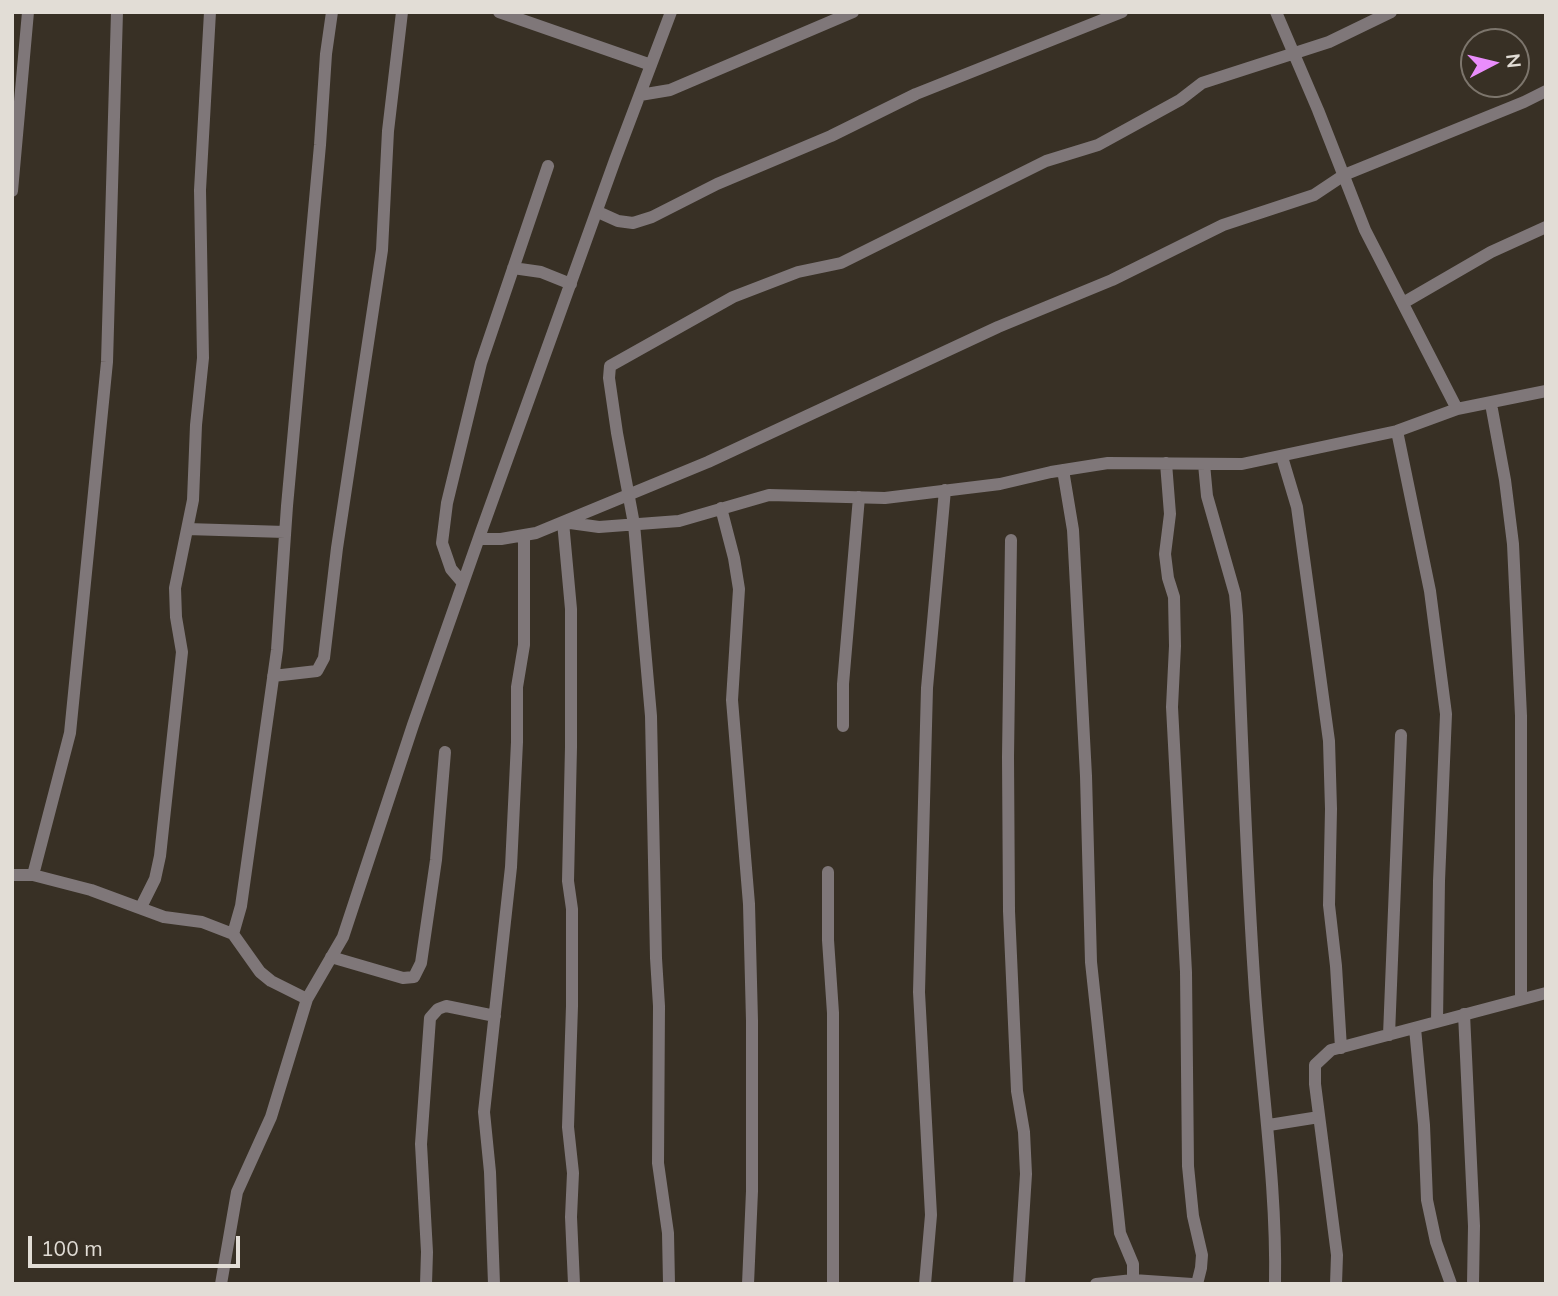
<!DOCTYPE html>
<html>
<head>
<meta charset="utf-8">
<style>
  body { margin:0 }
  #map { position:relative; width:1558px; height:1296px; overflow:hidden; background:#383025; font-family:Mulish,sans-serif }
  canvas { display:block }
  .frame { position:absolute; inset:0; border:14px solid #e2ddd6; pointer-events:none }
  .north { position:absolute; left:1460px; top:28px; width:70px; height:70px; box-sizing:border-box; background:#383025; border:2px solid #7c756c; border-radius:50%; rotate:83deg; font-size:19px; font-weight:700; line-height:28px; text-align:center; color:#e2ddd6 }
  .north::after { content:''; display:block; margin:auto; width:24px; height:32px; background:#ea8dfc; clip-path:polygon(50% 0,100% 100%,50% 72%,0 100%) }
  .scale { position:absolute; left:28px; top:1236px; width:212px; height:32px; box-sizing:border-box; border:4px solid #e2ddd6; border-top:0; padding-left:9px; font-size:21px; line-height:24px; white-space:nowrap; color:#e2ddd6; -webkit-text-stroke:5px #383025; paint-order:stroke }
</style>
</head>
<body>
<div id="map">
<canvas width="1558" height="1296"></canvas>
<div class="frame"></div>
<div class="north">N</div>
<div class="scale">100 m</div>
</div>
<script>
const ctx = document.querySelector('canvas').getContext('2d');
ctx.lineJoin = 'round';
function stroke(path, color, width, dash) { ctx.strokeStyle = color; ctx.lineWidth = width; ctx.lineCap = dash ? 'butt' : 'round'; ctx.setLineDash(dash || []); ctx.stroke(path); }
const minor = new Path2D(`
  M499 12 651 65
  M1276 12 1318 110 1365 230 1457 409
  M640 95 670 90 853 12
  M12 191 28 12
  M598 212 618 221 633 223 652 217 717 184 831 136 916 94 1122 12
  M513 268 541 272 571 284
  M1403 303 1491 252 1546 227
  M1491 404 1505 480 1513 544 1521 716V999
  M1397 431 1430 591 1446 714 1439 881 1437 1022
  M1282 457 1297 507 1329 741 1331 809 1329 905 1336 966 1341 1048
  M1166 463 1170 514 1165 554 1168 578 1174 597 1175 646 1172 707 1186 972 1188 1166 1193 1216 1202 1255 1201 1268 1197 1284
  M1204 464 1207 496 1235 594 1237 616C1242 737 1246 857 1254 977 1260 1079 1277 1181 1275 1284
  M1063 470 1073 530 1086 776 1091 962 1120 1233 1133 1264V1280
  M721 508 734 558 739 589 732 700 749 904 752 1021V1191L748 1284
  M187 529 285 532
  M479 539H501L536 533 708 462 998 327 1112 280 1223 225 1314 195 1344 175 1524 102 1546 91
  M1011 540 1008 757 1009 911 1017 1091 1024 1132 1026 1174 1019 1284
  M463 583 451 569 442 543 447 503 481 363 548 166
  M273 676 317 671 324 658 337 548 382 250 388 131 402 12
  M843 726V684L859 497
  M828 872V940L833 1013V1284
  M12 875H33L91 890 164 917 202 922 233 934 260 972 271 981 307 999
  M33 875 70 733 107 362 117 12
  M141 907 155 879 160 856 182 652 176 617 175 588 193 500 196 425 203 358 200 190 210 12
  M233 934 241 906 277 650 287 506 320 145 326 54 332 12
  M331 957 403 978 414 977 421 963 436 860 445 752
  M1464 1014 1474 1226 1473 1284
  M1415 1028 1424 1125 1427 1200 1436 1242 1451 1284
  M1389 1035 1401 735
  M1269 1125 1319 1117
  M221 1284 237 1192 271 1117 307 999 343 937 413 725 481 532 615 160 671 12
  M426 1284 427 1252 421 1144 430 1018 438 1009 446 1006 495 1016
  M494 1284 490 1172 484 1112 511 867 517 742V687L524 645V535
  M574 1284 571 1217 573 1173 568 1127 572 1006V909L568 881 571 747V609L563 522 599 527 679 521 769 495 885 498 1000 484 1051 472 1108 463 1242 464 1397 431 1457 409 1546 391
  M669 1284 668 1233 658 1163 659 1006 656 958 651 716 634 524 617 433 609 378 610 366 733 297 798 272 841 263 1046 161 1098 145 1180 100 1202 83 1329 42 1391 12
  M925 1284 931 1215 919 992 927 688 945 490
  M1096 1284 1133 1280 1192 1284
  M1336 1284 1337 1255 1315 1084V1065L1331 1050 1546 993`);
stroke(minor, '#7f7779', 12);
</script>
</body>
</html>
